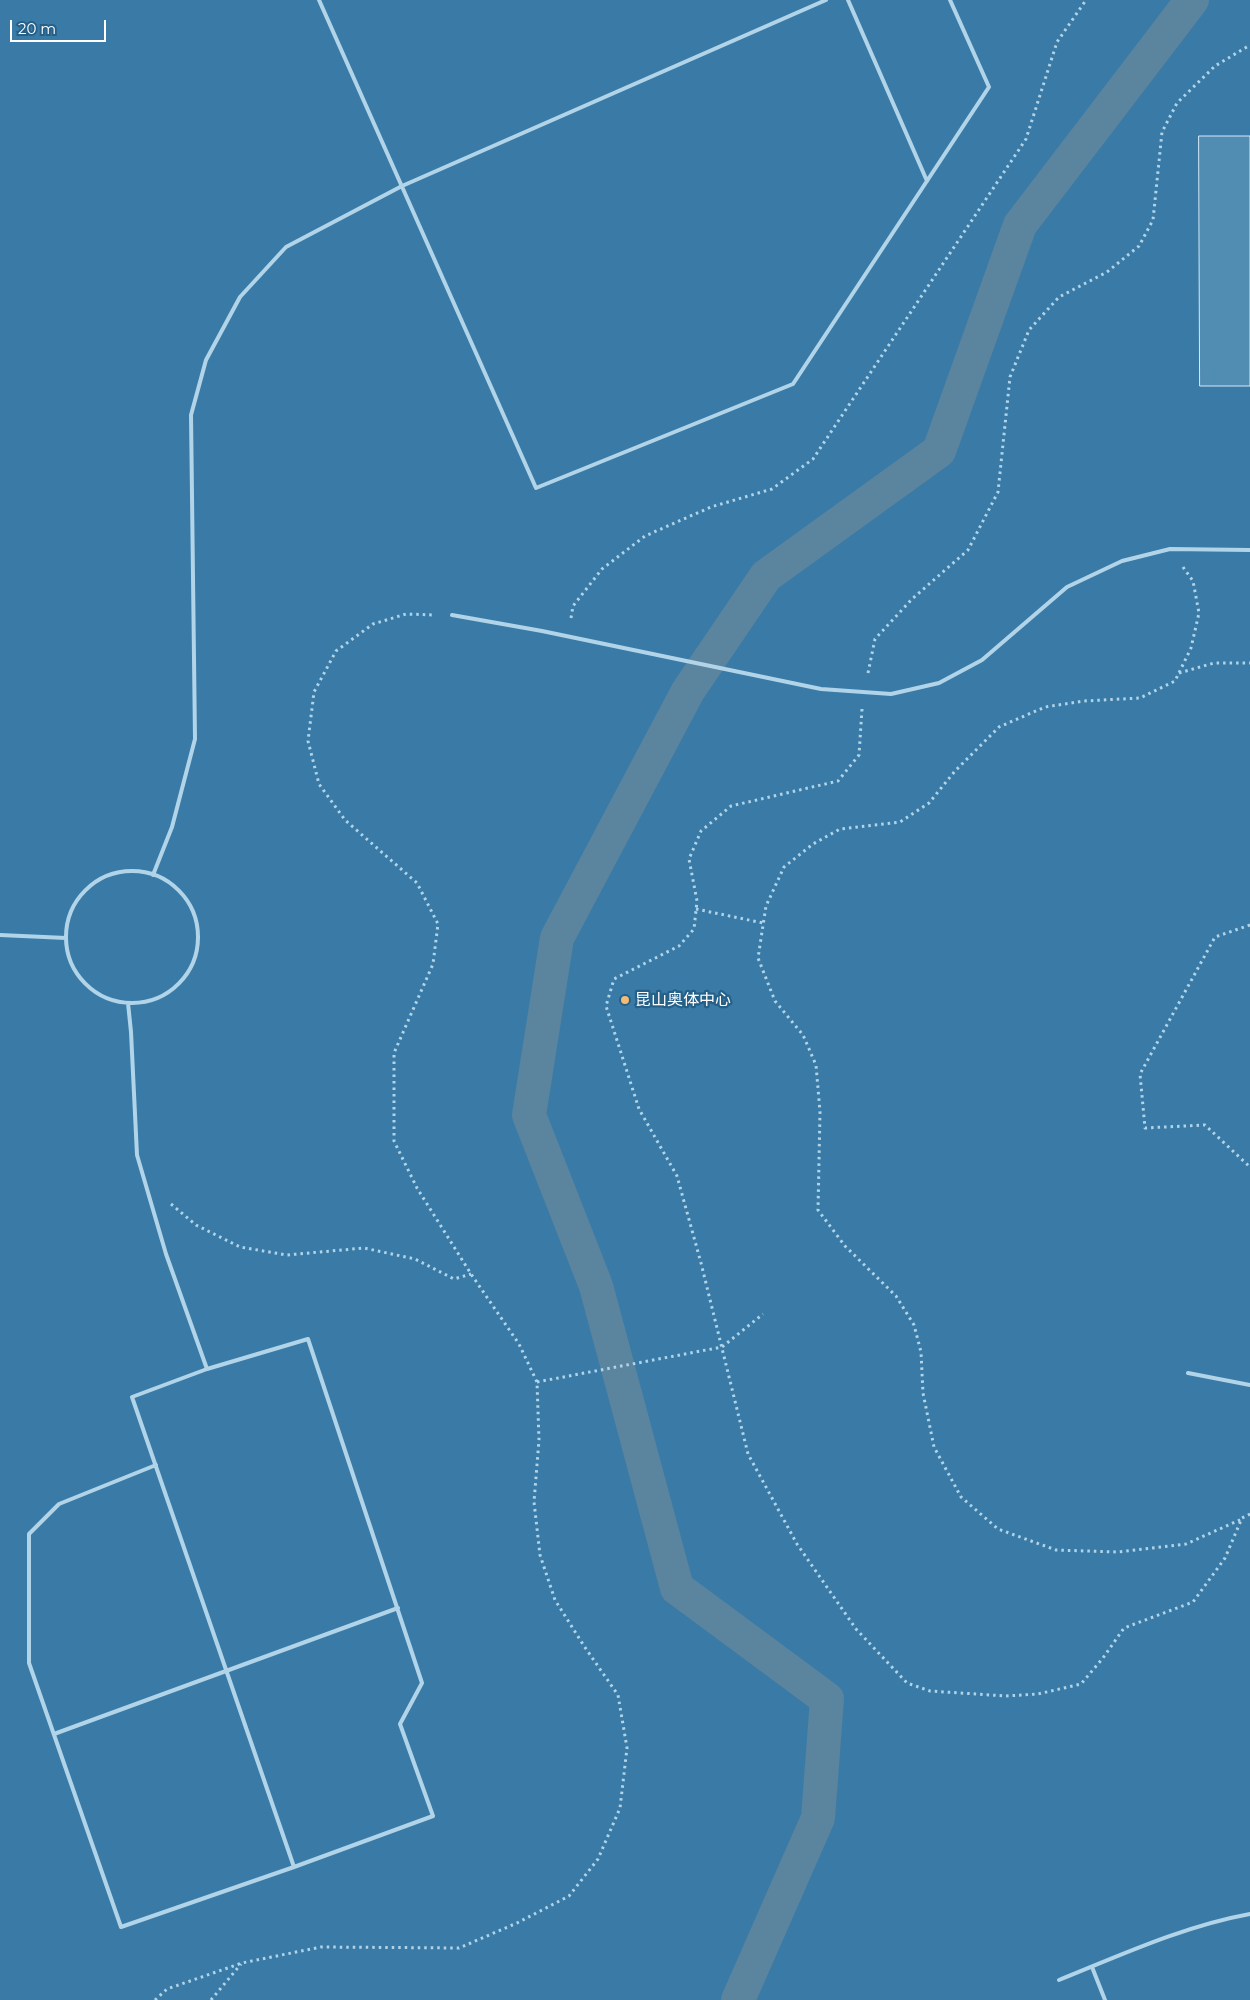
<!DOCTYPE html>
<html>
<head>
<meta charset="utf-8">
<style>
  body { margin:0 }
  #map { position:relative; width:1250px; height:2000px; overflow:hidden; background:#256089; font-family:Montserrat,sans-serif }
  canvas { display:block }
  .scale { position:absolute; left:10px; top:20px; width:96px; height:22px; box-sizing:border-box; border:2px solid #fff; border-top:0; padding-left:6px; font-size:15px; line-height:18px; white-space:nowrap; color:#fff; -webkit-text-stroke:4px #256089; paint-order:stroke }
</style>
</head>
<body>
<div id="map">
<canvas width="1250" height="2000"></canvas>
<div class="scale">20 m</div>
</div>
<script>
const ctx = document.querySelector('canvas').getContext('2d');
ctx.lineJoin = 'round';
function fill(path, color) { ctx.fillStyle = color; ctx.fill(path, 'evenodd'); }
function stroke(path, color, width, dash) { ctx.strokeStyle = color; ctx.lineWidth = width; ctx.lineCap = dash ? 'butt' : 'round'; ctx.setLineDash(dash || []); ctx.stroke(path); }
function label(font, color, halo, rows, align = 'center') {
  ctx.font = font + ' Montserrat,"Noto Sans SC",sans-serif'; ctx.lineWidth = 4.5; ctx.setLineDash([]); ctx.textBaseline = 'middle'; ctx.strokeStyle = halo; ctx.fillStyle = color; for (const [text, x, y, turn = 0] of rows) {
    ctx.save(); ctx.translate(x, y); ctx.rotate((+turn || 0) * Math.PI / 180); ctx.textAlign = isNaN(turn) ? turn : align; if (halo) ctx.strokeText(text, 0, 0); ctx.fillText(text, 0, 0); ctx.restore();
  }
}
const green = new Path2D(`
  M0 0H1250V2000H0Z`);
const canal = new Path2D(`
  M738 2000 818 1818 827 1699 677 1588 596 1286 529 1115 557 938 688 691 766 576 939 451 1020 225 1192 0`);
const building = new Path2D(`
  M1199 136H1250V386H1200Z`);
const path = new Path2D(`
  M1183 567 1193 581 1199 613 1191 648 1175 681 1140 698 1084 701 1045 707 999 727 955 771 929 803 900 822 840 829 813 844 784 867 766 906 758 958 775 1001 803 1035 816 1065 820 1112 818 1210 845 1246 896 1296 914 1325 921 1352 923 1393 934 1447 961 1497 998 1529 1056 1550 1118 1552 1186 1544 1242 1519
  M571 618 573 606 602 569 645 536 711 507 772 489 813 459 1026 139 1057 42 1086 0
  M868 673 875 639 912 599 968 550 998 492 1010 377 1029 330 1059 297 1107 272 1139 246 1153 220 1162 132 1177 103 1215 66 1250 45
  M1179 673 1214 663H1250
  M862 709 859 755 838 781 731 806 701 831 689 859 697 901 694 929 679 946 614 979 606 1006 639 1109 677 1176 701 1263 748 1454 797 1544 856 1629 907 1683 930 1691 1006 1696 1038 1694 1081 1684 1103 1658 1124 1628 1193 1602 1225 1558 1242 1518 1250 1514
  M696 909 763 923
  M1250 925 1215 937 1140 1074 1145 1128 1205 1125 1250 1167
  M171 1204 196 1225 240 1247 287 1255 364 1248 415 1259 454 1279 471 1274
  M537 1382 722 1347 763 1314
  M155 2000 167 1989 242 1963 321 1947 459 1948 517 1923 569 1896 598 1859 620 1808 627 1748 618 1695 584 1646 555 1600 540 1555 534 1502 539 1440 537 1382 519 1344 471 1274 417 1188 394 1141V1053L433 964 438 924 417 883 345 820 319 784 308 741 314 692 336 651 373 624 406 614 434 615
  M211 2000 241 1964`);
const service = new Path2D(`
  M319 0 536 488 793 384 989 87 950 0
  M848 0 927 181
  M452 615 542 631 821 689 891 694 939 683 982 660 1067 587 1122 561 1170 549 1250 550
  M66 937a66 66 0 1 1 132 0a66 66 0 1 1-132 0Z
  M153 875 172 827 195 739 191 415 206 360 240 297 286 247 402 186 826 0
  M0 935 66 938
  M128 1003 131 1032 137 1155 166 1254 207 1369 132 1397 294 1867 433 1816 400 1724 422 1683 308 1339 207 1369
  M1188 1373 1250 1385
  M156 1465 59 1504 29 1534V1663L121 1927 294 1867
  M54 1734 398 1608
  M1092 1967 1105 2000
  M1059 1980C1121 1955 1184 1926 1250 1914`);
const markers = [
  [625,1000,5,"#f3bb76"]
];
const poiNames = [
  ["昆山奥体中心",635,1000]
];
fill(green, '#397ba6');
stroke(canal, '#5b849f', 34);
fill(building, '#518cb2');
stroke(building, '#d6eaf7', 1);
stroke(path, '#b1d4e9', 3, [2.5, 4]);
stroke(service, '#b1d4e9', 4);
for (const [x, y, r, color] of markers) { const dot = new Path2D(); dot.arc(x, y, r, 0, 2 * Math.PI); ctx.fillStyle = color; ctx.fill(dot); stroke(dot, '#256089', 2); }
label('16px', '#fff', '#256089', poiNames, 'left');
</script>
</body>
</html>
